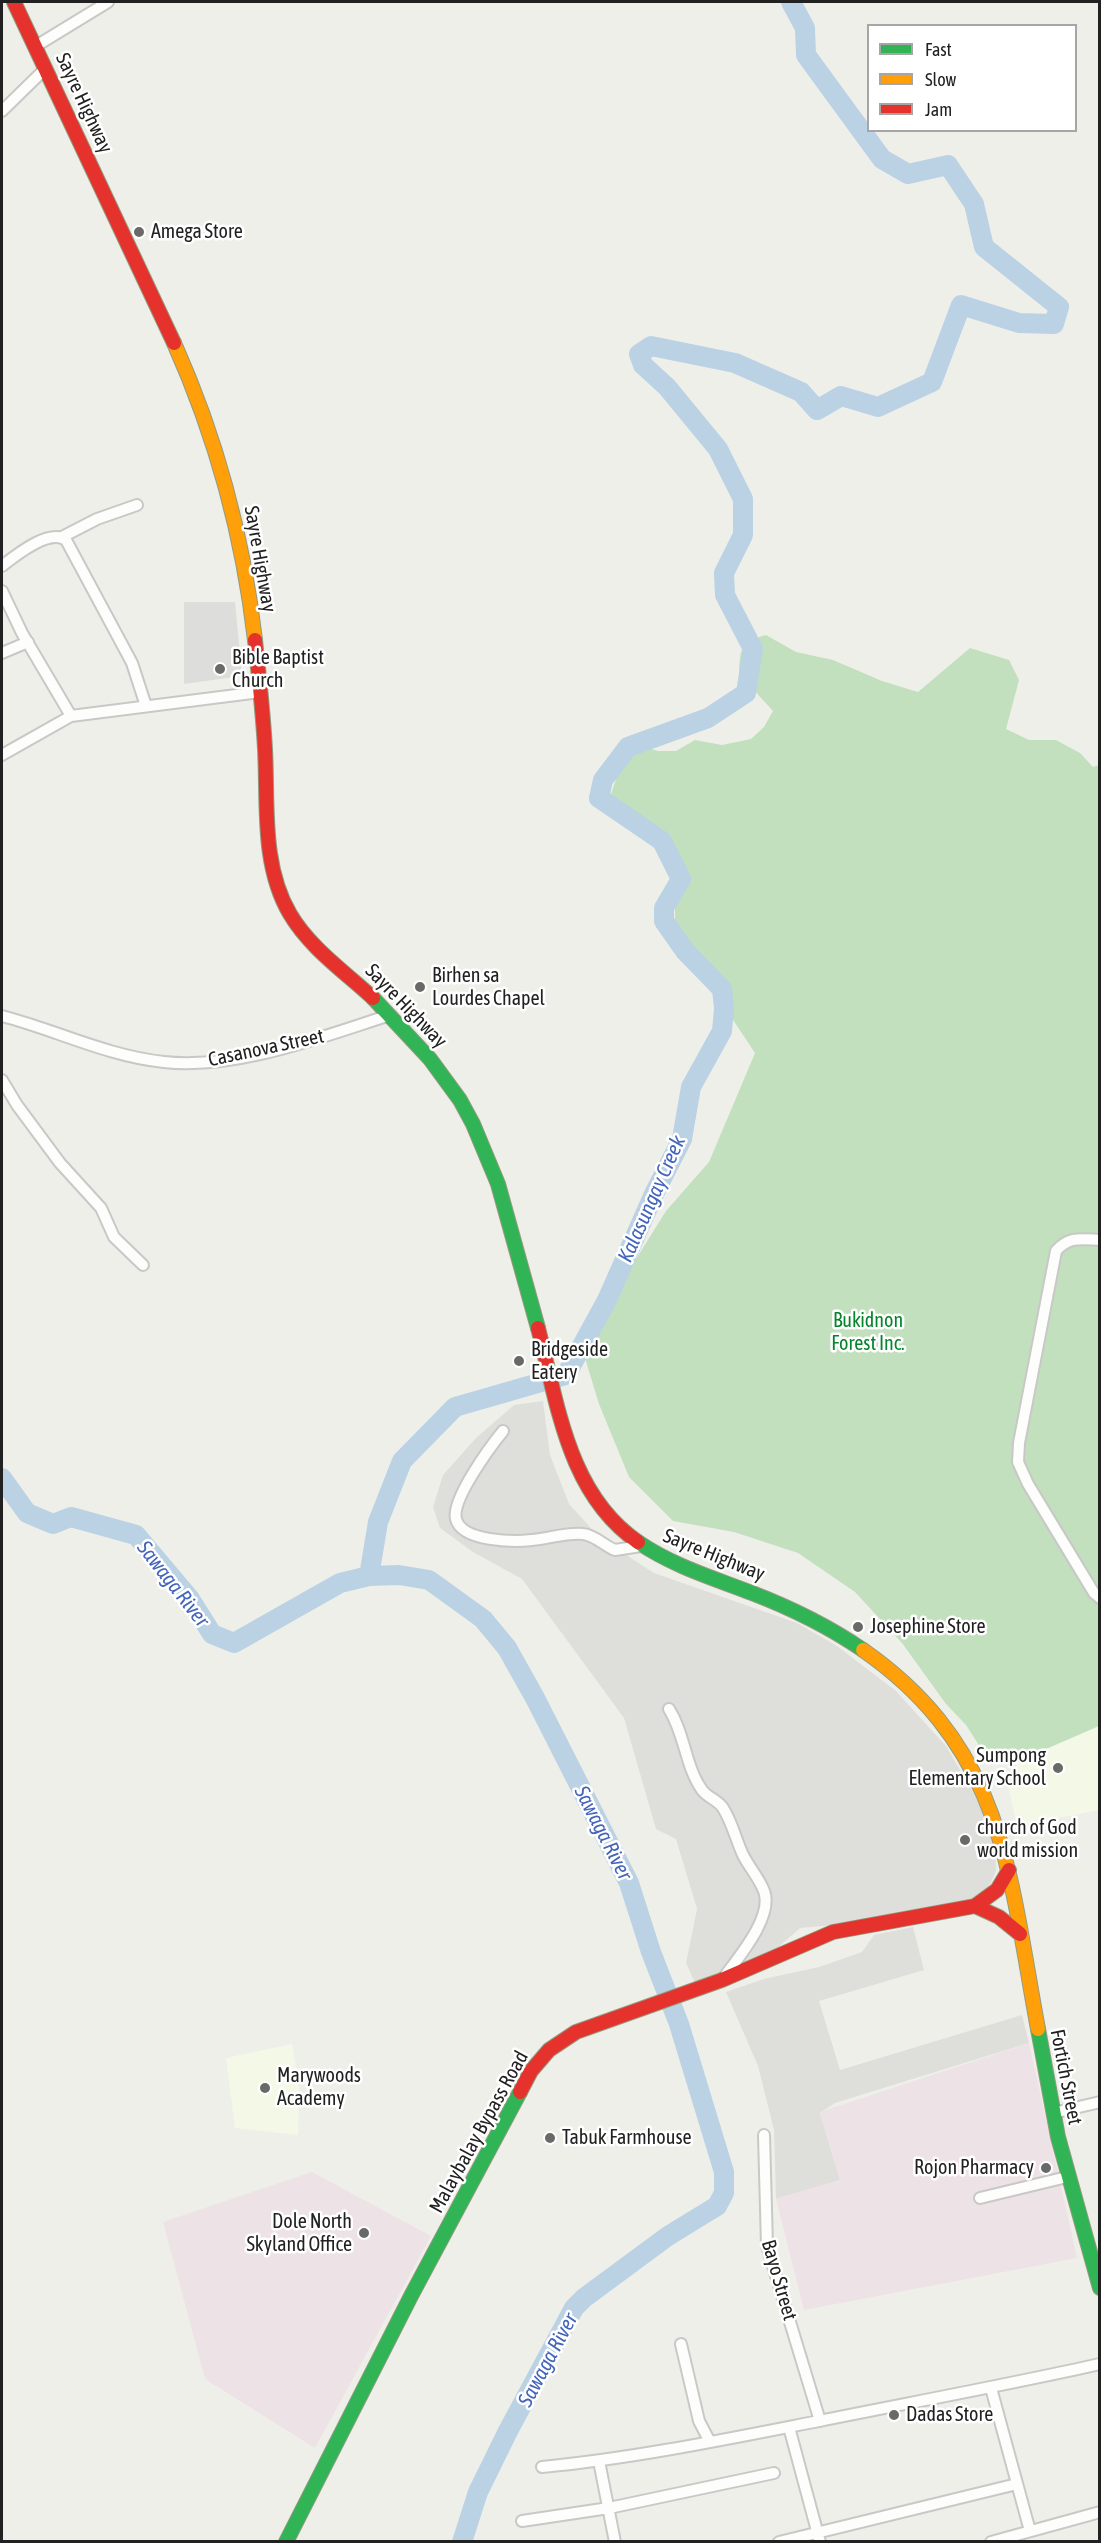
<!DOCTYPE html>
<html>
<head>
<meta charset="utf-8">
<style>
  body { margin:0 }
  #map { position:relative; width:1101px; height:2543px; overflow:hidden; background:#efefea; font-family:"Asap Condensed",sans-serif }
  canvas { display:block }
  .frame { position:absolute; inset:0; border:3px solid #212121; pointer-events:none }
  .legend { position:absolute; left:867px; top:24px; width:210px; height:108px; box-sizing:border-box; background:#fff; border:2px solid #a6a6a6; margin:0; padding:8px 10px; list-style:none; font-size:18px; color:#212121 }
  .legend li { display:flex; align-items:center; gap:12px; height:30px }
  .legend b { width:30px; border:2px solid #a6a6a6 }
</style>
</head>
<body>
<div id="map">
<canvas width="1101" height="2543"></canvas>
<div class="frame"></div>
<ul class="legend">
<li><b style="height:8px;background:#30b455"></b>Fast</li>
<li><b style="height:8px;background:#ff9f0a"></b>Slow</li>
<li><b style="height:8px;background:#e5322d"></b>Jam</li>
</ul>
</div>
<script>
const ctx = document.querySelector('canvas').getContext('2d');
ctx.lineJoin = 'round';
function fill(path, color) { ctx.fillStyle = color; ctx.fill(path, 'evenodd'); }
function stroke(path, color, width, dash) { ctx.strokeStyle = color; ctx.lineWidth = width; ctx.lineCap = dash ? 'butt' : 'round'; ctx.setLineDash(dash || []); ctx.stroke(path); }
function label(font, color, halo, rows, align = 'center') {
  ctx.font = font + ' "Asap Condensed",sans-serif'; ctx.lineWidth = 5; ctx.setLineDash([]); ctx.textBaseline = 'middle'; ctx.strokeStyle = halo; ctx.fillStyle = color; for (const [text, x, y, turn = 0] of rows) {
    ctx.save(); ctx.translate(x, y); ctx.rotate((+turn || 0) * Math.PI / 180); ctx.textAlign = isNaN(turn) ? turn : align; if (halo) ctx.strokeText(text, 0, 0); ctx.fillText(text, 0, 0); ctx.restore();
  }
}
const residential = new Path2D(`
  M543 1401 550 1455 569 1504 600 1538 654 1573 797 1623 837 1646 896 1691 946 1746 977 1799 995 1848 996 1871 989 1887 974 1899 957 1905 846 1924 800 1928 768 1956 696 1985 686 1963 697 1909 676 1839 656 1829 624 1718 522 1579 473 1552 440 1528 433 1507 443 1475 476 1438 514 1405Z
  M913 1927 924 1970 819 2001 840 2070 1022 2015 1029 2043 835 2103 820 2113 840 2180 776 2199 774 2130 758 2066 726 1992 764 1979 819 1967 862 1952 874 1935Z`);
const industrial = new Path2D(`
  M1029 2043 1077 2258 804 2310 776 2199 840 2180 820 2112Z
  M312 2172 431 2236 315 2448 205 2379 163 2222Z`);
const education = new Path2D(`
  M1099 1725V1810L1017 1826 1008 1785 1021 1781 1013 1754Z
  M292 2044 299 2086 298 2135 235 2128 226 2058Z`);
const religious = new Path2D(`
  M184 602H235L242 676 184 684Z`);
const forest = new Path2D(`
  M766 635 796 652 833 660 882 681 918 692 970 648 1009 660 1019 680 1006 729 1029 740H1056L1080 753 1093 767 1099 765V1726L1030 1756 1012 1759 984 1753 966 1725 946 1704 902 1643 855 1592 798 1553 734 1532 673 1521 629 1477 599 1404 581 1345 607 1300 636 1259 666 1211 709 1162 755 1053 694 961 675 925V890L660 852 631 826 611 794 622 762 638 745 658 751H676L695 740 722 745 751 739 764 727 773 711 739 674C740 649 740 642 766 635Z`);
const river = new Path2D(`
  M2 1478 27 1513 53 1524 71 1517 136 1535 190 1599 212 1634 234 1643 340 1583 369 1576 399 1575 429 1580 483 1619 507 1648 535 1698 629 1883 651 1952 679 2024 724 2172V2193L717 2206 668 2236 584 2298 574 2308 508 2431 478 2492 462 2542
  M369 1576 378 1522 402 1461 455 1407 566 1375 607 1300 654 1194 682 1139 691 1087 722 1031 724 1008 722 989 685 951 664 921V908L681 879 662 841 599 798 603 780 628 747 708 718 746 693 753 649 725 595 724 573 743 535V499L718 449 667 387 643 365 639 354 651 346 735 363 801 392 817 410 841 396 878 407 932 382 961 305 1019 323 1054 324 1059 307 984 247 974 204 948 165 908 174 882 159 806 55 805 28 791 2`);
const street = new Path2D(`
  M36 46 108 2
  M2 111 46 68
  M62 537 97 519 137 505
  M2 566C15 556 49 528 66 540L132 663 146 706
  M2 591 22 633 71 716 260 692
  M2 653 28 642
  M2 755 71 716
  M2 1016C56 1030 107 1056 164 1062 237 1070 321 1037 390 1015
  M2 1080 17 1105 60 1163 101 1208 114 1237 143 1265
  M1100 1240C1081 1239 1069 1236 1056 1251L1019 1443 1018 1462 1028 1484 1094 1593 1100 1598
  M503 1431C490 1447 451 1500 456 1519 462 1542 514 1542 532 1540 548 1539 567 1532 583 1534 595 1535 604 1546 615 1550L641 1546
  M669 1709C685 1734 685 1766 702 1790 708 1798 718 1800 723 1808 732 1822 736 1840 743 1855 749 1867 759 1878 764 1891 774 1917 737 1959 722 1980
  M1053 2113 1100 2102
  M764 2135 767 2246 820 2421
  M980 2198 1067 2177
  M681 2344 699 2421 710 2442
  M991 2388 1030 2531
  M789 2427 820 2542
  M599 2461 615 2542
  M542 2467C635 2458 727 2439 819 2421 913 2402 1006 2385 1100 2364
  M522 2521 609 2508 774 2473
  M779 2542 1017 2484
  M991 2542 1100 2512`);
const fast = new Path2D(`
  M373 998 430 1059 460 1100 473 1124 498 1184 538 1328
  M638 1542C673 1566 713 1578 752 1593 791 1608 828 1626 863 1650
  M1038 2029 1058 2137 1100 2288
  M286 2542 411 2296 520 2092`);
const slow = new Path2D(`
  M174 343C217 439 243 536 255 640
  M863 1650C1005 1749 1009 1874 1038 2029`);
const jam = new Path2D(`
  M14 2 174 343
  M255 640C259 676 263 712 265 749 268 803 261 865 290 914 310 948 345 972 373 998
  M538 1328C558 1405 568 1494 638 1542
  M975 1906 999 1917 1020 1934
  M520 2092 531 2071 549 2050 576 2032 722 1980 833 1932 975 1906 997 1890 1009 1870`);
const markers = [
  [139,232,6,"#696967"],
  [220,669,6,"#696967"],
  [420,987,6,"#696967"],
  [519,1361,6,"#696967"],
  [858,1627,6,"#696967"],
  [1058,1768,6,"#696967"],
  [965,1840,6,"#696967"],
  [265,2088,6,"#696967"],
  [550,2138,6,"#696967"],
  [1046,2168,6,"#696967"],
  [364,2233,6,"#696967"],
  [894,2415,6,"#696967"]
];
const streetNames = [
  ["Sayre Highway",84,103,65],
  ["Sayre Highway",260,559,80],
  ["Sayre Highway",406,1006,46],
  ["Casanova Street",266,1048,-12],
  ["Sayre Highway",714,1555,22],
  ["Fortich Street",1066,2077,79],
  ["Malaybalay Bypass Road",479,2132,-61],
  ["Bayo Street",779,2280,74]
];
const poiNames = [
  ["Amega Store",151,232],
  ["Bible Baptist",232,658],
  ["Church",232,681],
  ["Birhen sa",432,976],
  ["Lourdes Chapel",432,999],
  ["Bridgeside",531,1350],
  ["Eatery",531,1373],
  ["Josephine Store",870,1627],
  ["Sumpong",1046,1756,"right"],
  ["Elementary School",1046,1779,"right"],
  ["church of God",977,1828],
  ["world mission",977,1851],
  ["Marywoods",277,2076],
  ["Academy",277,2099],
  ["Tabuk Farmhouse",562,2138],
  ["Rojon Pharmacy",1034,2168,"right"],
  ["Dole North",352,2222,"right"],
  ["Skyland Office",352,2245,"right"],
  ["Dadas Store",906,2415]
];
const parkNames = [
  ["Bukidnon",868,1321],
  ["Forest Inc.",868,1344]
];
const waterNames = [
  ["Kalasungay Creek",652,1199,-66],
  ["Sawaga River",173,1584,52],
  ["Sawaga River",603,1833,63],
  ["Sawaga River",548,2360,-62]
];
fill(residential, '#dededb');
fill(industrial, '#ede2e6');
fill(education, '#f4f8e6');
fill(religious, '#dddddb');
fill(forest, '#c2e0bd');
stroke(river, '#bad2e4', 20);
stroke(street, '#c8c8c6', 14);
stroke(fast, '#939b80', 16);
stroke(slow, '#939b80', 16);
stroke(jam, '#939b80', 16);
stroke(street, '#fdfdfc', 10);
stroke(fast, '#30b455', 14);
stroke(slow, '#ff9f0a', 14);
stroke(jam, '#e5322d', 14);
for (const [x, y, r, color] of markers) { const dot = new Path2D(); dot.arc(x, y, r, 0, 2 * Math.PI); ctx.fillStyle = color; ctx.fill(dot); stroke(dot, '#fff', 2); }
label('20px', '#212121', '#fff', streetNames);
label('20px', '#212121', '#fff', poiNames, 'left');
label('20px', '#04842b', '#fff', parkNames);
label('italic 21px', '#4465b9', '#fff', waterNames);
</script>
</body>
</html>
